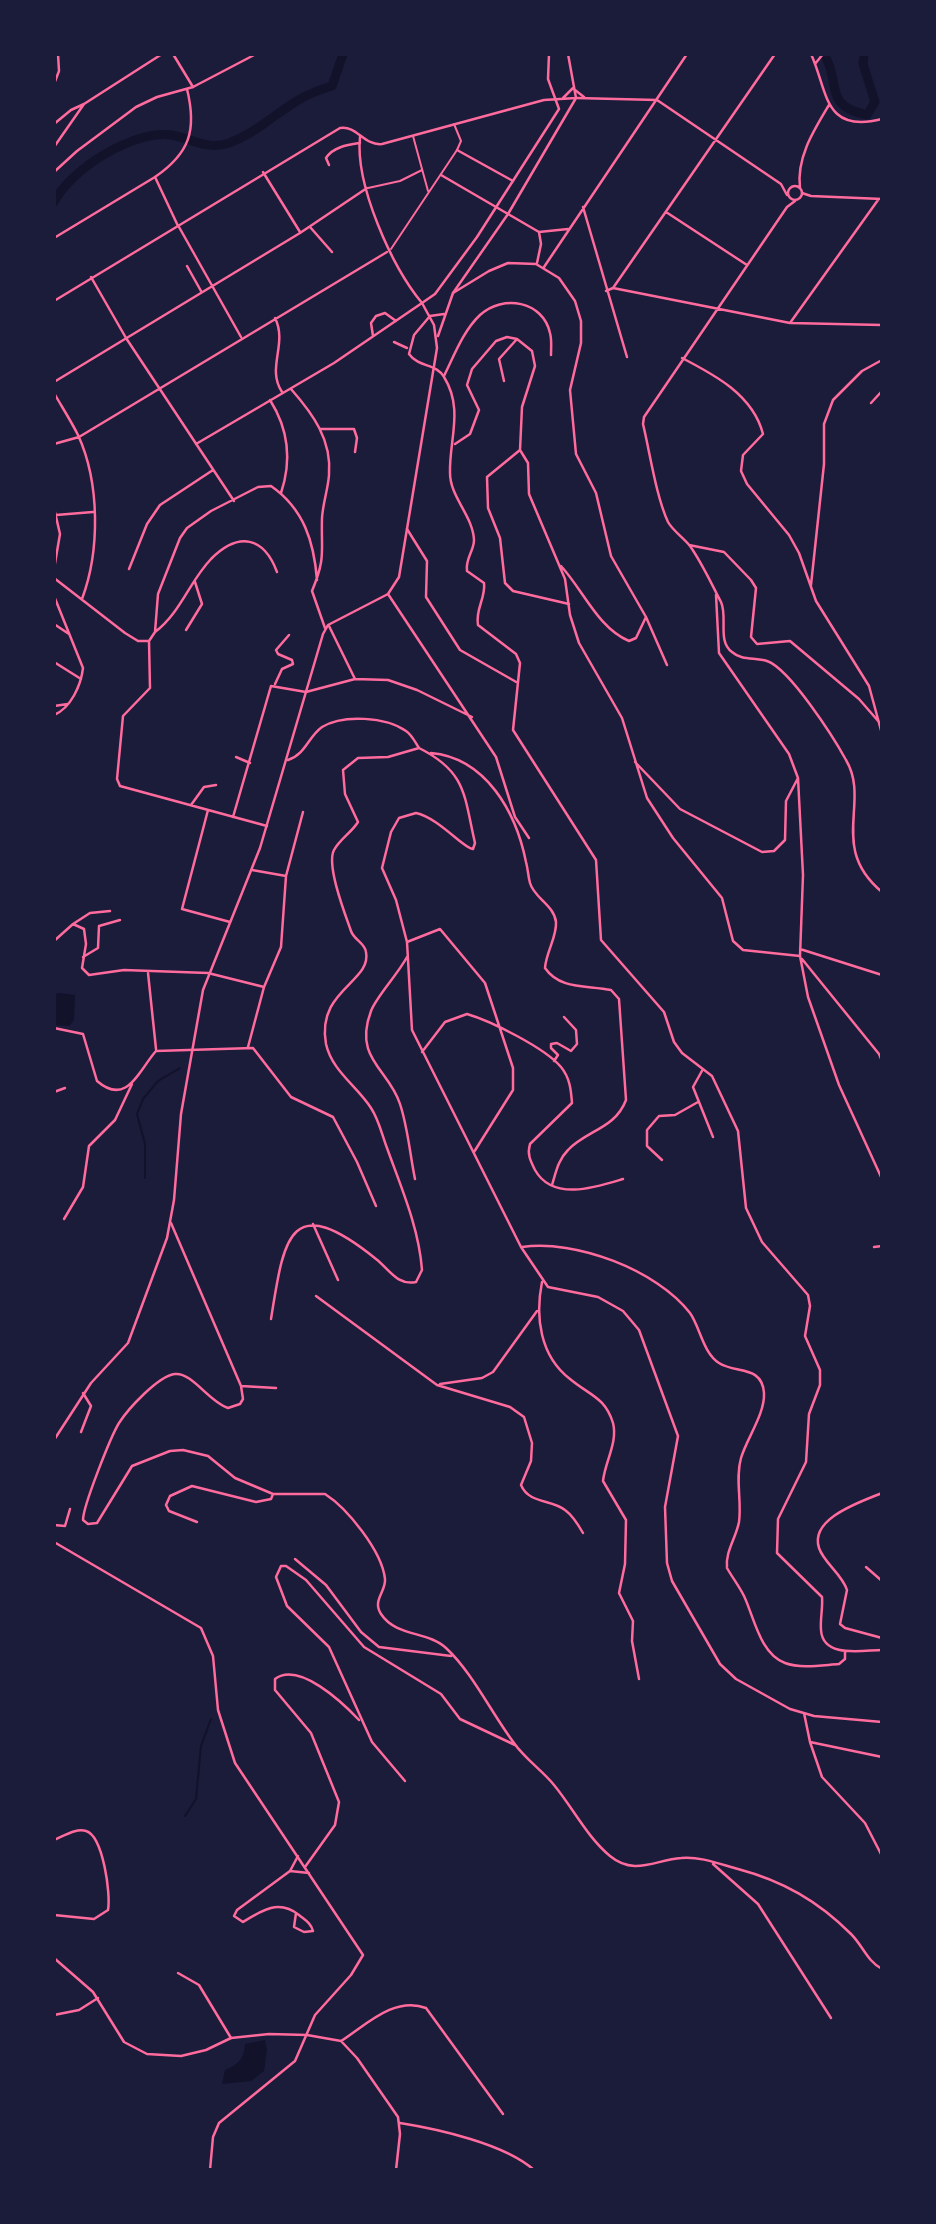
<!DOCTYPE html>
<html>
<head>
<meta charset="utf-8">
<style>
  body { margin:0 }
  #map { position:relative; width:936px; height:2224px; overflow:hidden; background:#1b1b3a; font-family:Lato,sans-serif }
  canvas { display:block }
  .frame { position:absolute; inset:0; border:56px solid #1b1b3a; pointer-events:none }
</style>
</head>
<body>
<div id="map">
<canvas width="936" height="2224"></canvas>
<div class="frame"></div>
</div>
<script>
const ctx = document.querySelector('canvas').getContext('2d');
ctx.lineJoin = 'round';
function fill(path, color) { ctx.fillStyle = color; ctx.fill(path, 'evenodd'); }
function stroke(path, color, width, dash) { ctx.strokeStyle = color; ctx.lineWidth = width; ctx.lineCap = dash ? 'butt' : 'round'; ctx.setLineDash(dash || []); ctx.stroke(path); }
const water = new Path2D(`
  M59 993 75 995 74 1020 69 1026 54 1025V994Z
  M265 2040 267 2050 264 2071 251 2081 222 2084 225 2070C239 2064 244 2059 245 2044Z`);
const stream = new Path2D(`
  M145 1178V1144L137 1114 143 1099 158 1081 180 1068
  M185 1816 196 1799 201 1746 211 1719`);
const river = new Path2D(`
  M824 54C842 84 822 105 867 115L875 102 863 64 864 54
  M54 202C71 169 133 130 171 135 191 138 208 151 229 143 259 132 276 112 302 98 311 93 322 89 332 86L343 54`);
const pedestrian = new Path2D(`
  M413 136 428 191
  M368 188 400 181 422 170
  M391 249 457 150 461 141 454 124`);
const minor = new Path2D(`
  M173 54 193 87
  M811 54C828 91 823 134 882 119
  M815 64 823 54
  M54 84 59 71 58 54
  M575 90 584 97
  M576 98 657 100 781 184 787 195
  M54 124 71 110 84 104 162 54
  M54 147 84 104
  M457 150 513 181
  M329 165 326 158C333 147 347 145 360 143
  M263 172 300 232
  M441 175 539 232 568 229
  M788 193a7 7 0 1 1 14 0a7 7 0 1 1-14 0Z
  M800 188C796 158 814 130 829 105
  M802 193 811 196 882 199
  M795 201 787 207 644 417 643 424C650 453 656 496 668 522 673 531 684 538 690 546 702 563 711 583 721 602 728 617 717 641 732 652 742 661 755 657 767 661 790 669 834 738 846 760 871 802 828 847 882 892
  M583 207 627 357
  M666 212 747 265
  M179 227 241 337
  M310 227 332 252
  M54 238 155 177
  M537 263 541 244 539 232
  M187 266 201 291
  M544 267 687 54
  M91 277 126 338 234 501
  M613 288 790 323 882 325
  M606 291 613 288 775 54
  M453 293 489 271 508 263 536 264 559 278 575 301 581 321V343L570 390 576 454 596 493 611 556 646 617 667 665
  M430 316 414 335 409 354C419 368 436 363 444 377 464 409 449 440 450 473 450 497 473 516 474 540 474 551 465 559 467 571L484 583C486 598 475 609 478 625L516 654 520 663 513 730 596 860 601 940 664 1012 674 1042 682 1053 712 1076 738 1131 746 1208 762 1242 808 1295 810 1306 805 1336 820 1370V1385L809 1414 806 1462 778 1519 777 1553 822 1597C823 1608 820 1619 821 1630 823 1659 863 1650 882 1650
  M275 318C288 344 266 368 282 392
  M790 323 878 200
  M373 336 371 323 376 316 385 313 396 321
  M394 342 407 348
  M682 358C715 375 753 395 763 434L743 455 741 471 747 484 789 535 799 553 816 601 869 686 882 734
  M444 376C454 356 463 331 480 315 503 294 543 301 550 333 552 340 551 348 551 355
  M504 381 499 359 517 339
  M54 382 300 233 367 188
  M291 389C313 414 332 440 329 475 328 489 323 503 322 518 321 553 326 557 312 591L325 628
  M54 393C62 407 71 421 78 435 100 483 100 551 82 599
  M270 400C289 430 292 460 281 493
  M871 403 882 391
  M321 429H354L357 438 355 452
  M54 444 79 437 387 252
  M196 444 334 363 422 303C392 267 355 185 360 137
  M455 444 470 434 479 410 467 385 472 369 496 341 507 337 517 339 532 351 535 366 522 407 520 450 528 463 529 494 565 579 570 615 579 643 622 718 647 798 673 838 722 898 733 941 743 950 800 956
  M520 450 487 477 488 508 500 538 505 583 513 591 569 604
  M54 508 60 534 54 569
  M56 515 93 512
  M407 529 427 561 426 597 460 650 518 683
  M689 545 724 552 751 580 756 588 751 637 757 644 790 641 859 699 879 722
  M561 566C583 590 598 628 629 641L636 638 646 617
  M129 569 147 524 160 505 213 470
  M54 578 125 633 138 641H149
  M811 585 824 464V424L833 400 862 371 882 360
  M388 594 496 757 515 817 529 838
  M716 595 719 653 789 754 798 778 803 875 800 956 808 997 839 1085 882 1179
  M54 596 83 668C81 685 71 708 54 715
  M54 624 69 634
  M329 626 355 679
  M186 630 202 604 195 582
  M155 632C181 612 189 582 211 559 239 531 264 537 277 572
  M54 662 81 679
  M275 684 282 669 293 664 292 660 278 654 276 650 289 635
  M54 706 68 704
  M419 748C467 772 464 796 475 843L473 849C464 849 439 818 416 813L399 818 391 832 382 868 396 900 407 942 412 1030 521 1247 548 1287 598 1297 623 1311 639 1330 678 1436 665 1507 667 1563 672 1581 720 1664 736 1679 790 1709 814 1716 882 1722
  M431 753C486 758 516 812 526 862 528 869 528 876 530 883 534 898 554 905 556 922 557 937 546 952 545 968 560 990 587 985 611 990L619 999 626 1100C615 1129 587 1130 568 1150 558 1160 556 1172 552 1185
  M236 757 250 763
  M288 760C306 754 308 737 322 727 343 714 386 717 406 731 412 735 415 742 419 748
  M635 762 680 809 762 852 774 851 785 840 786 801 798 778
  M191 805 204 787 216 785
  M208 810 182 909 230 922
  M233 817 271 686 306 692 355 679 388 680 417 690 472 717
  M267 826 120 786 117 779 123 716 150 688 149 641 155 632 158 594 180 538 187 528 211 511 258 487 271 486C304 509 314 542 317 580
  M252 870 286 876
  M73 924 90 913 110 911
  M54 941 73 924 84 929 86 944 82 968 89 975 124 970 208 973 264 987
  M407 942 440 929 485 983 513 1068V1090L474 1152
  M800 949 882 975
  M83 957 98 948 99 926 120 920
  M407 957C398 974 376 997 371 1011 353 1059 389 1069 400 1104 408 1128 410 1155 415 1179
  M802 959 879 1054 882 1061
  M148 973 156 1049
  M54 1028 83 1034 97 1081C127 1107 139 1070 156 1051
  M248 1047 264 987 281 947 286 876 303 812
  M156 1051 253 1048 291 1097 333 1117 357 1162 376 1206
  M422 1052 445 1022 467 1014C491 1021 545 1048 561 1067 570 1078 571 1090 572 1103L530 1144C527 1154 530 1160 535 1170 553 1202 597 1187 623 1179
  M554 1061 558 1055 551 1048V1044L557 1043 571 1051 577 1044 576 1030 564 1017
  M703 1069 693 1087 713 1137
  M54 1092 65 1088
  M662 1160 647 1146V1130L659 1116 675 1115 698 1102
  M64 1219 83 1187 89 1146 115 1120 132 1084
  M171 1223 241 1386 243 1399 240 1404 228 1408C209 1402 192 1372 175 1374 158 1376 128 1409 119 1423 111 1436 83 1506 83 1520L88 1524 97 1523 132 1466 170 1451 183 1450 208 1456 235 1478 273 1494 271 1499 256 1502 192 1486 170 1496 166 1505 169 1511 197 1522
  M313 1224 338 1280
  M522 1247C575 1239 657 1270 690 1313 700 1327 703 1353 719 1363 736 1374 762 1365 764 1393 765 1414 747 1438 741 1458 735 1479 742 1501 739 1522 736 1538 725 1552 727 1568 732 1577 739 1586 744 1596 754 1617 760 1654 785 1663 801 1669 823 1665 839 1664L845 1659V1651
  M874 1247 882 1246
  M542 1282C535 1317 540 1356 570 1379 589 1395 605 1397 613 1423 618 1442 605 1462 603 1481L626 1520 625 1564 619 1593 633 1621 632 1641 639 1679
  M316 1296 437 1385 510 1407 524 1417 532 1443 531 1461 521 1485C529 1504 551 1499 565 1510 572 1515 579 1526 583 1533
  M271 1319C284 1238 289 1189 376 1259 389 1269 397 1286 416 1282L422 1270C419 1228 401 1187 387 1148 382 1135 379 1120 371 1108 357 1086 332 1071 326 1044 316 990 372 982 366 952 365 943 354 940 351 931 345 914 326 865 334 850 340 839 352 832 358 822L345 794 343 770 358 758 388 757 419 748
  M440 1384 482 1378 493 1372 537 1311
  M241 1386 276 1388
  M81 1432 91 1406 83 1393
  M882 1493C863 1501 809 1518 819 1548 824 1563 842 1574 847 1590L840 1624 845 1628 882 1638
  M273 1494H325C347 1508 382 1551 385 1579 386 1592 372 1600 381 1614 396 1637 428 1631 446 1648 472 1672 492 1714 514 1743 525 1759 542 1770 554 1785 573 1808 587 1837 610 1856 634 1876 655 1860 681 1858 699 1856 720 1864 738 1869 783 1881 818 1901 851 1934 863 1946 867 1961 882 1969
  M54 1525 65 1526 70 1509
  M295 1559 326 1585 361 1632 379 1647 451 1656
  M866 1567 882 1581
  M804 1713 810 1742 882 1757
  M810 1742 822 1777 865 1823 882 1856
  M405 1781 372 1742 329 1647 287 1606 276 1577 281 1566H286L306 1580 364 1647 441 1694 460 1719 515 1745
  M298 1856 290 1871 309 1873
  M713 1864 758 1904 831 2018
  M305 1867 335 1825 339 1802 311 1733 275 1690V1679C299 1661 343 1703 359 1720
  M290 1871 237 1910 234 1916 243 1922C262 1910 279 1899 299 1915 305 1920 311 1923 313 1931L304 1932 294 1927 296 1913
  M178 1973 199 1985 231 2038
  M54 2015 79 2010 98 1998
  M307 2035 341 2041 357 2058 398 2117 400 2134 396 2170
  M341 2041C366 2025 394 1996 426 2008L503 2114
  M400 2123C438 2129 505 2144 534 2170`);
const tertiary = new Path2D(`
  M568 54 576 98
  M563 98 573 88
  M54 172 77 151 136 107 157 97 193 87 256 54
  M178 226 155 177C190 153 197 130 187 89
  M54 301 340 128C357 125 364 146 382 144L544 100 576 98
  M430 316 444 314
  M438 336 453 293 508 214 576 98
  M54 1440 91 1383 128 1343 167 1238 174 1200 181 1114 203 990 260 848 323 634 328 625 388 594 399 577 437 348 434 325 422 303 435 294 477 237 559 109 548 79 549 54
  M54 1542 201 1628 213 1656 218 1710 235 1763 363 1955 351 1975 315 2015 295 2061 219 2123 213 2137 210 2170
  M54 1840C64 1836 76 1828 86 1831 103 1836 111 1894 108 1910L94 1919 54 1915
  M54 1958 93 1992 124 2042 147 2054 181 2056 206 2050 231 2038 269 2034 307 2035`);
fill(water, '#12122b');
stroke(stream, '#12122b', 2);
stroke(river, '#12122b', 9);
stroke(pedestrian, '#ff6b9d', 2);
stroke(minor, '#ff6b9d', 2.5);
stroke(tertiary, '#ff6b9d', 2.5);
</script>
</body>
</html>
